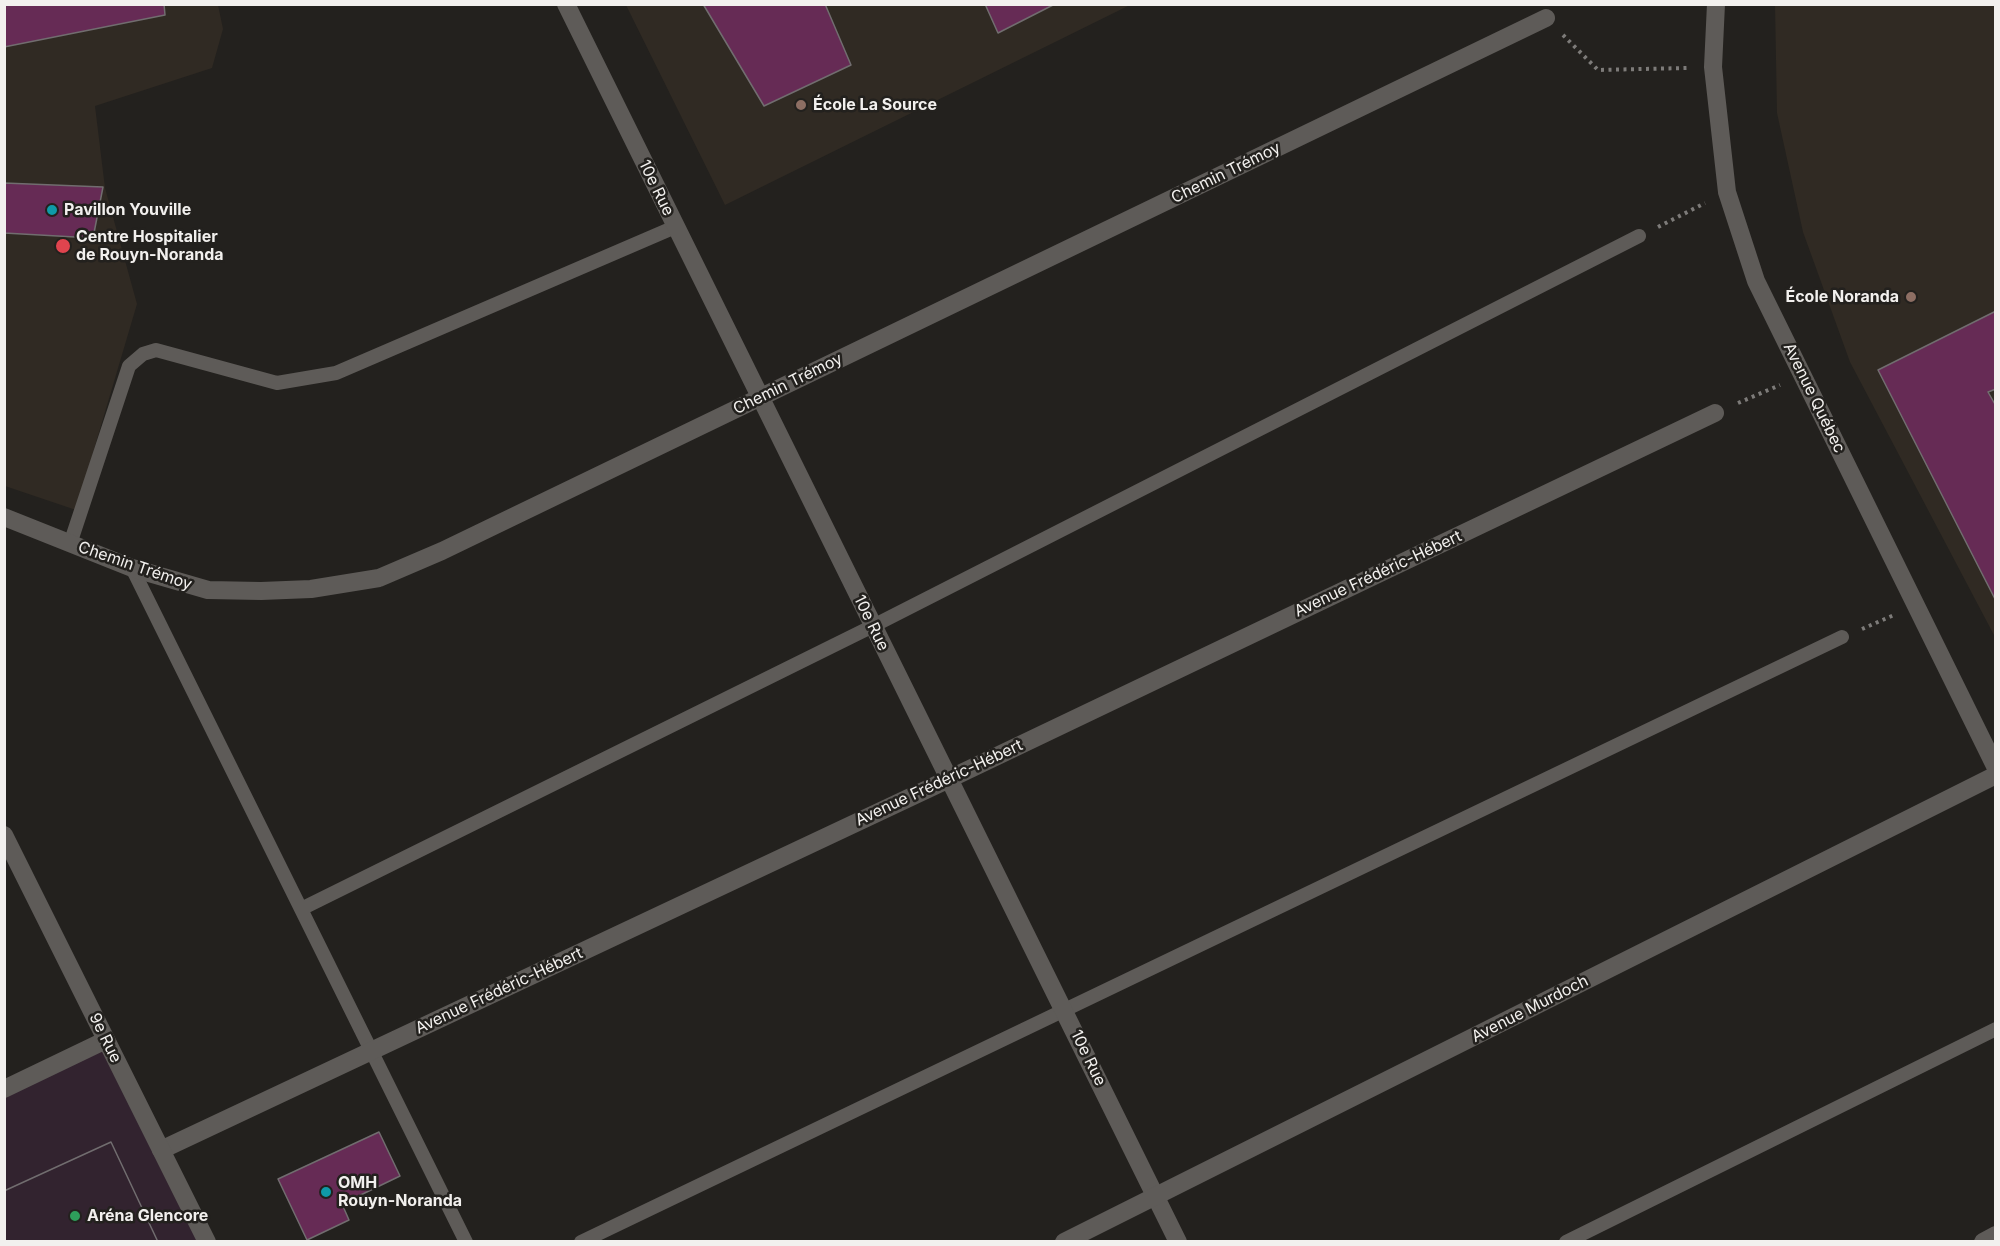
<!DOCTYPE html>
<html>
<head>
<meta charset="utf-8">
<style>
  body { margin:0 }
  #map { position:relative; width:2000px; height:1246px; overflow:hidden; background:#23211e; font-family:Inter,sans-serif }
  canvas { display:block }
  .frame { position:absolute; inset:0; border:6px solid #f2f0ee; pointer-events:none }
</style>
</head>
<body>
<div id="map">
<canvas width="2000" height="1246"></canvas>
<div class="frame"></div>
</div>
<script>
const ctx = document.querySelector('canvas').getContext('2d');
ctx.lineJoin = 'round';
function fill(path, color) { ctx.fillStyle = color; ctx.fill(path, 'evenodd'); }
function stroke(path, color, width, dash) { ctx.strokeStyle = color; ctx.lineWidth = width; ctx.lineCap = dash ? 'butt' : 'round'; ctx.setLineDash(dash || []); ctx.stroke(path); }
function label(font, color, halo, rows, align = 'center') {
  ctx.font = font + ' Inter,sans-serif'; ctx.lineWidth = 5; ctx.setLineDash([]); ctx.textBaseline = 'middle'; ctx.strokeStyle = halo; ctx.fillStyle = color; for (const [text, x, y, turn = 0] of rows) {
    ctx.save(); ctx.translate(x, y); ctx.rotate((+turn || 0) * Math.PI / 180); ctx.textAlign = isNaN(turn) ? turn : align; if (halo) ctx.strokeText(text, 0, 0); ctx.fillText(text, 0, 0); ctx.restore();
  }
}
const commercial = new Path2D(`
  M106 1040 207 1241 5 1242V1089Z`);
const built = new Path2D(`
  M5 5H218L223 29 212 68 95 106 105 188 137 304 76 510 5 486Z
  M626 5H1130L725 205Z
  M1775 5H1995V637L1850 362 1803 232 1777 113Z`);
const building = new Path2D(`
  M4 4H164L165 15 4 47Z
  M703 4H825L851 65 764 106Z
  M985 4H1055L998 33Z
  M4 183 103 187 93 238 4 233Z
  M1996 311V389L1988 392 1996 406V601L1878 370Z
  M379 1132 400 1176 342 1204 349 1220 307 1240 278 1179Z
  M111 1142 158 1242H4V1191Z
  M111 1142 158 1242H4V1191Z`);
const path = new Path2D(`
  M1563 35 1598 70 1688 68
  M1658 227 1705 203
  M1738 403 1780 385
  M1862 629 1894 615`);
const lane = new Path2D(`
  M70 544 129 366 143 354 156 350 277 383 336 373 675 227
  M132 568 466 1242
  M301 909 873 626 1639 236
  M581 1242 1842 637
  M1566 1242 1996 1029`);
const street = new Path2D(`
  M566 4 1178 1242
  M4 517 132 568 208 590 261 591 311 589 379 578 442 551 1546 18
  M4 1089 106 1040
  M161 1150 949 779 1715 413
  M1983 1242 1996 1235`);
const secondary = new Path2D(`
  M1716 4 1713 67 1727 192 1756 281 1996 768
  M4 835 207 1242
  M1064 1242 1996 775`);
const markers = [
  [801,105,6,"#8d6e63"],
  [52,210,6,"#0f9aa8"],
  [63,246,8,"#e0444e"],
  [1911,297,6,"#8d6e63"],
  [326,1192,6,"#0f9aa8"],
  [75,1216,6,"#2e9e5b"]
];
const poiNames = [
  ["École La Source",813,105],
  ["Pavillon Youville",64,210],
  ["Centre Hospitalier",76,237],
  ["de Rouyn-Noranda",76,255],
  ["École Noranda",1899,297,"right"],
  ["OMH",338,1183],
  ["Rouyn-Noranda",338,1201],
  ["Aréna Glencore",87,1216]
];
const streetNames = [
  ["Chemin Trémoy",1226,173,-26],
  ["10e Rue",656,188,64],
  ["Chemin Trémoy",788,384,-26],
  ["Avenue Québec",1814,398,64],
  ["Chemin Trémoy",135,566,19],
  ["Avenue Frédéric-Hébert",1378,574,-25],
  ["10e Rue",871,623,64],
  ["Avenue Frédéric-Hébert",939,783,-25],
  ["Avenue Frédéric-Hébert",499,991,-25],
  ["Avenue Murdoch",1530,1009,-27],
  ["9e Rue",105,1038,64],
  ["10e Rue",1088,1058,64]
];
fill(commercial, '#32232f');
fill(built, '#302a23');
fill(building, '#662b55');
stroke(building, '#716d6f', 1.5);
stroke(path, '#7d7b79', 4, [3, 4.5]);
stroke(lane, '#5e5b58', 14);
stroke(street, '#5e5b58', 18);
stroke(secondary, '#5e5b58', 18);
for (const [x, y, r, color] of markers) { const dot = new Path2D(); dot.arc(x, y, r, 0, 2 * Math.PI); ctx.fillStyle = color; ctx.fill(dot); stroke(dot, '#23211e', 2); }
label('bold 16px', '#f2f0ee', '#23211e', poiNames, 'left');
label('16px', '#f2f0ee', '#23211e', streetNames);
</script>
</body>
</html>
